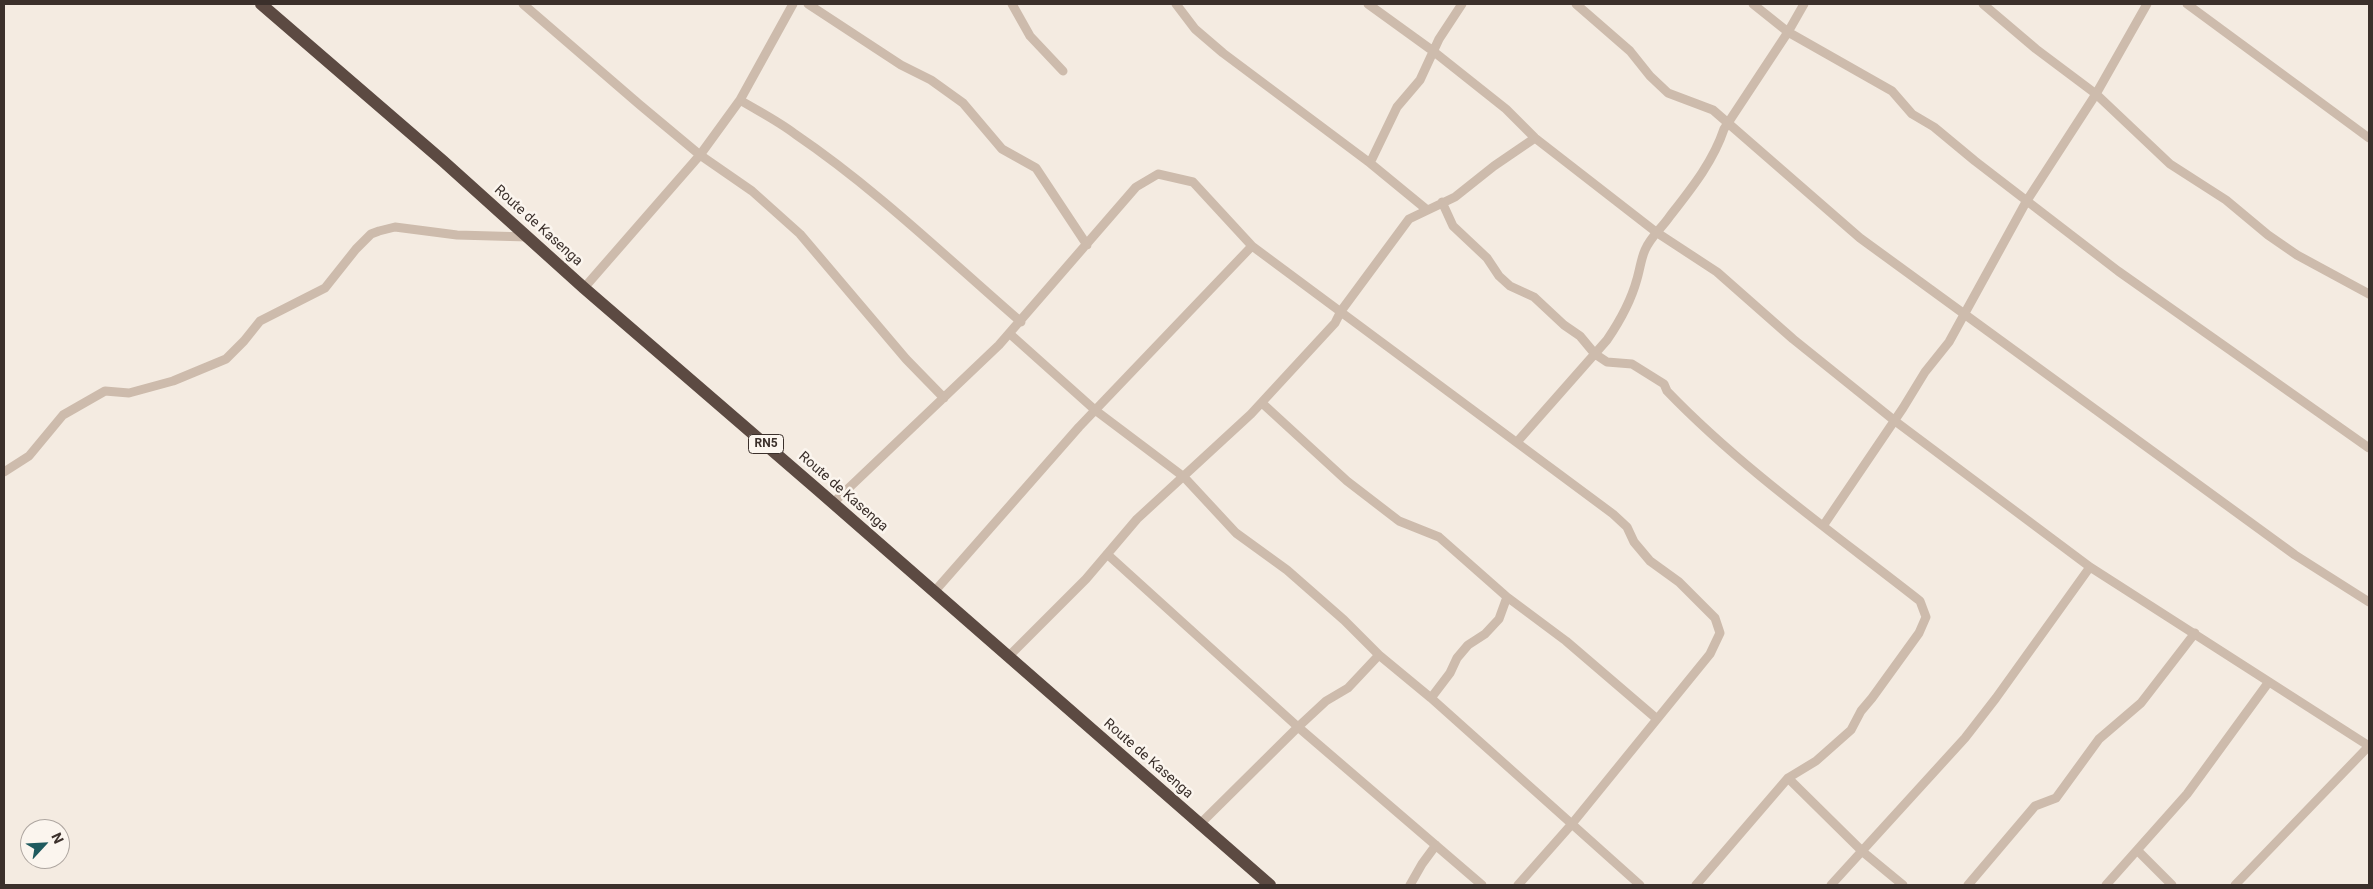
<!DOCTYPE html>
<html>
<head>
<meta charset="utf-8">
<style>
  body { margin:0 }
  #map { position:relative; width:2373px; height:889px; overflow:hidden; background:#f4ebe1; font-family:Roboto,sans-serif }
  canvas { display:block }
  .frame { position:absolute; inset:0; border:5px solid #3b302b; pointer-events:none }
  .north { position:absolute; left:20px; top:819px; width:50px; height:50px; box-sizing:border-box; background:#fbf5ee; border:1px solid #aea6a0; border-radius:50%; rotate:65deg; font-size:14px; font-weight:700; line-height:20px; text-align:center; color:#3b302b }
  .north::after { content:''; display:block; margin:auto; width:18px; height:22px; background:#1f5a5e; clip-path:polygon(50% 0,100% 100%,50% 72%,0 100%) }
</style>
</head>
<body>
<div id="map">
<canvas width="2373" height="889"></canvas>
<div class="frame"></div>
<div class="north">N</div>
</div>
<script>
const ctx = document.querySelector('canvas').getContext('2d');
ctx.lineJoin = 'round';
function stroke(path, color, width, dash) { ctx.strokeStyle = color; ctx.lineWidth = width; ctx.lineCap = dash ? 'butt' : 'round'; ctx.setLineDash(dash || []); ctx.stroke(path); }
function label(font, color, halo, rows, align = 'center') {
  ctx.font = font + ' Roboto,sans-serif'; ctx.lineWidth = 5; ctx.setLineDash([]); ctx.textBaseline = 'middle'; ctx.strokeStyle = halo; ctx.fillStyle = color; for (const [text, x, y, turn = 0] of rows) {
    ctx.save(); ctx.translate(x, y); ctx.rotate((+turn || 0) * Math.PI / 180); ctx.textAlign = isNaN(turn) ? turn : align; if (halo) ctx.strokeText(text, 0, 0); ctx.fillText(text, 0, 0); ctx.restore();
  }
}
const minor = new Path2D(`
  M523 4 640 105 700 155 752 191 800 234 906 359 944 398
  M808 4 901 65 931 80 963 103 1002 149 1036 168 1087 245
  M1012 4 1030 36 1063 71
  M1176 4 1195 29 1223 53 1370 163 1426 209
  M1368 4 1433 51 1506 109 1535 138 1656 232 1717 272 1793 339 1895 421 2090 567 2369 746
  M1576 4 1630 51 1650 76 1668 93 1713 110 1860 238 2295 555 2369 602
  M1753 4 1788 32 1892 91 1912 114 1934 127 1975 161 2118 271 2369 448
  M1983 4 2036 49 2096 94 2170 164 2226 200 2268 235 2297 255 2369 294
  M2187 4 2369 138
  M740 100C758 111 778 121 795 134 876 189 947 258 1021 322
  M1370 163 1397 107 1420 80 1439 39 1462 4
  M1442 202 1453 226 1487 258 1499 276 1510 286 1534 297 1564 325 1580 336 1595 354 1607 362 1632 364 1664 384 1667 391C1741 468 1836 535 1920 601L1926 617 1919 633 1872 698 1861 711 1851 730 1816 761 1788 778 1696 885
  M584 288 700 155 740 100 793 4
  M1010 334 1095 410 1184 477 1236 533 1287 570 1344 620 1379 655
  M1262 403 1347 481 1399 521 1439 537 1507 597 1566 641 1657 719
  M1517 442 1607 340C1620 321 1631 301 1637 279 1640 269 1641 259 1645 250 1651 236 1662 228 1670 216 1691 189 1713 162 1724 129L1788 32 1804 4
  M4 472 29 456 63 415 105 391 129 393 173 381 226 359 244 341 260 321 325 288 356 249 371 234 379 231 395 227 457 235 528 237
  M833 503 999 345 1136 187 1158 174 1193 182 1252 246 1613 514 1627 527 1634 542 1650 561 1679 582 1715 618 1720 633 1710 654 1571 825 1518 885
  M1823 526 1903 408 1925 372 1949 342 2026 202 2096 94 2147 4
  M1107 554 1298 727 1482 885
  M934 592 1079 427 1252 246
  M1008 657 1086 579 1137 519 1251 414 1335 323 1341 311 1409 219 1455 197 1494 166 1535 138
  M1431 698 1450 673 1457 658 1468 645 1485 634 1499 619 1507 597
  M1788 778 1863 852 1903 885
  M1199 825 1298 727 1326 701 1348 688 1379 655 1431 698 1640 885
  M2138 851 2172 885
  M1410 885 1422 864 1436 845
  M1831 885 1965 738 1996 698 2090 567
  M1968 885 2035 806 2056 798 2099 739 2141 703 2195 633
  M2106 885 2187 794 2268 683
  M2235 885 2369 746`);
const highway = new Path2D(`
  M261 4 443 161 584 288 818 490 1270 885`);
const shields = [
  [766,444,35]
];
const shieldNames = [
  ["RN5",766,444]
];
const streetNames = [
  ["Route de Kasenga",538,226,42],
  ["Route de Kasenga",843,492,41],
  ["Route de Kasenga",1148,759,41]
];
stroke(minor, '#cdbbac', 9);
stroke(highway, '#5c4a42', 12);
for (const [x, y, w] of shields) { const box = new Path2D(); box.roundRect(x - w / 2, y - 9.5, w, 19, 4); ctx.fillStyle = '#fbf5ee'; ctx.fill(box); stroke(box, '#3b302b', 1); }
label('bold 12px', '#3b302b', null, shieldNames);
label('14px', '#3b302b', '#fbf5ee', streetNames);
</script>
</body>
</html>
